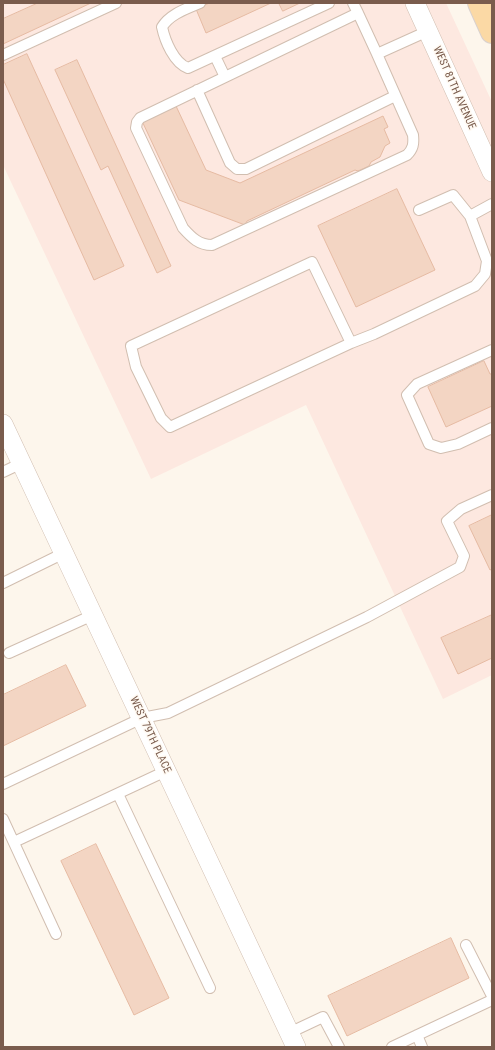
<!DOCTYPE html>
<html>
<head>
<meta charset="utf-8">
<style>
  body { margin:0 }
  #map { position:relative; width:495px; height:1050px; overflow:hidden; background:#fdf6ec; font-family:"Roboto Condensed",sans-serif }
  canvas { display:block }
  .frame { position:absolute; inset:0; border:4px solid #7a5c4d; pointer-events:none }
</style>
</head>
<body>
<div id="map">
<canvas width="495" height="1050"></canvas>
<div class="frame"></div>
</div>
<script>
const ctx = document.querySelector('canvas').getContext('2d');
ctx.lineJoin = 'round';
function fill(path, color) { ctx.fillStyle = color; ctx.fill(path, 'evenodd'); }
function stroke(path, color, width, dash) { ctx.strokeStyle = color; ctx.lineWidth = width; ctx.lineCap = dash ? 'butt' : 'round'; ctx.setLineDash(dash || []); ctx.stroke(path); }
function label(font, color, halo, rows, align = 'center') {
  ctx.font = font + ' "Roboto Condensed",sans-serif'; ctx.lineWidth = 3; ctx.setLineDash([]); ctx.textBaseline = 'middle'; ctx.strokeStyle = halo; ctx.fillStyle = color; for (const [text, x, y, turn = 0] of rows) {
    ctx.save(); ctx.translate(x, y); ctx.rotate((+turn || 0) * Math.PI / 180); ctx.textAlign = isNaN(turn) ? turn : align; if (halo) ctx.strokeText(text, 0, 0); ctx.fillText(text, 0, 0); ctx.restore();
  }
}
const commercial = new Path2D(`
  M3 3H446L492 102V675L443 699 306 405 151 479 3 165Z`);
const building = new Path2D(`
  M38 3H91L3 44V19Z
  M210 3H271L206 33 196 9Z
  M279 3H300L283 11Z
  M27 54 124 266 94 280 3 79V65Z
  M77 60 171 266 157 273 108 166 101 170 55 70Z
  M176 106 206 170 240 183 383 116 388 127 384 129 390 143 385 146 380 157 371 162 369 166 358 171 355 170 247 221 245 225 179 200 142 121Z
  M397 189 435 270 356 307 318 226Z
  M484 361 490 374H492V406L446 427 428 387Z
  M492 515V569L490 570 469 526Z
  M492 615V658L458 674 441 638Z
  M66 665 86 706 3 746V695Z
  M96 844 169 998 134 1015 61 861Z
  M451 938 469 978 347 1036 328 996Z`);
const lane = new Path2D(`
  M200 3C186 9 170 14 162 27 165 41 174 63 188 68L329 3
  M353 3 358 13
  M377 54 358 13 140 118 137 122 136 128 183 228C192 238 199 245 212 245L407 155C413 149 414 144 413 135L377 54 428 31
  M3 55 116 3
  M215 56 225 77
  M197 90 230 163 237 169H246L395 96
  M419 210 453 195 470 216
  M351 343 170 427 161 418 136 367 131 346 312 262 351 343 374 334 475 286 485 274 487 261 470 216 492 204
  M492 350 417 384 407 395 429 444 441 448 458 444 492 428
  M3 472 22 463
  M3 583 64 553
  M9 653 93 615
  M3 784 142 718 168 713 367 617 460 567 464 556 447 521 461 509 492 495
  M118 794 210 988
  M3 819 56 934
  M14 842 166 771
  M466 945 492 996
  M289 1033 323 1017 339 1047
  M417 1035 422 1047
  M392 1047 492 1000`);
const street = new Path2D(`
  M415 3 492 172
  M3 424 296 1047`);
const primary = new Path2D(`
  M479 3 492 32`);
const streetNames = [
  ["WEST 81TH AVENUE",454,88,66],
  ["WEST 79TH PLACE",150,735,65]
];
fill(commercial, '#fde8e0');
fill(building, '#f3d5c3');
stroke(building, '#e6bba3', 1);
stroke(lane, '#d1beb0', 12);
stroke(street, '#d1beb0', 20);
stroke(primary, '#dad1cd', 24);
stroke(lane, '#fff', 10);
stroke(street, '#fff', 19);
stroke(primary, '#fbd9a5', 22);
label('11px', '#7a5c4d', '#fffaf3', streetNames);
</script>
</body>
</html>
